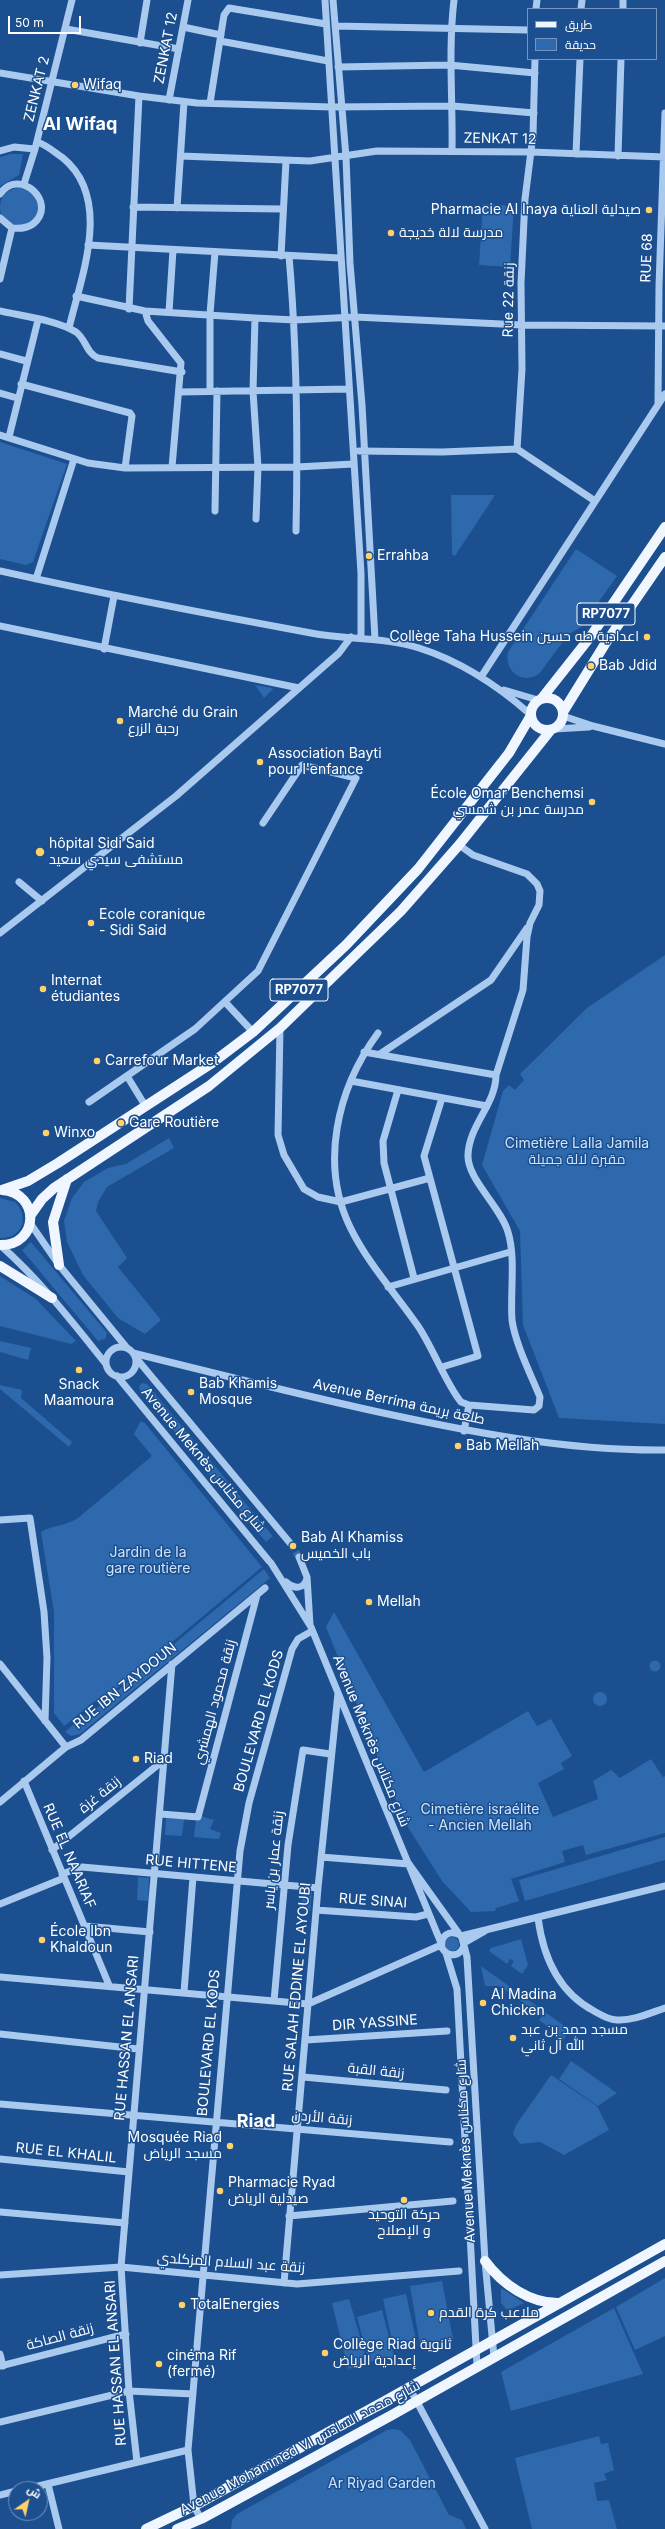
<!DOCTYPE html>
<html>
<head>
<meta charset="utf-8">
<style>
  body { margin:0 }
  #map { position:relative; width:665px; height:2529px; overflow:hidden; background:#1b4f8f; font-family:Inter,Cairo,sans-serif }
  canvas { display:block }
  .legend { position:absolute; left:527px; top:8px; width:130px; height:52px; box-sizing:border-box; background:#1b4f8f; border:1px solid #7695bc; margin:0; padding:5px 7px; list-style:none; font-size:12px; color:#fff }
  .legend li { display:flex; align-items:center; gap:8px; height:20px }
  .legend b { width:20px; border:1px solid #7695bc }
  .north { position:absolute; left:8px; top:2481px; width:40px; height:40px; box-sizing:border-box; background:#1b4f8f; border:1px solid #7695bc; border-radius:50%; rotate:34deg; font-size:11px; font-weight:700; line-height:16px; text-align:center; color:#fff }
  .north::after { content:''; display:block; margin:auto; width:14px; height:18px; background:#ffd166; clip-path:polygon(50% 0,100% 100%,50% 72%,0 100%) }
  .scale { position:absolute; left:8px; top:16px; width:73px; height:18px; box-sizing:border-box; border:2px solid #fff; border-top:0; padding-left:5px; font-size:12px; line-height:14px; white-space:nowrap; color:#fff; -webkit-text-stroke:3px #1b4f8f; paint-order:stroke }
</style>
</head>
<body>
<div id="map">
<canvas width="665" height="2529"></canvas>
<ul class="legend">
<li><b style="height:5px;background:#f0f6ff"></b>طريق</li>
<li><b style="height:11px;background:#2e69ad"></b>حديقة</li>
</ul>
<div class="north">ش</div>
<div class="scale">50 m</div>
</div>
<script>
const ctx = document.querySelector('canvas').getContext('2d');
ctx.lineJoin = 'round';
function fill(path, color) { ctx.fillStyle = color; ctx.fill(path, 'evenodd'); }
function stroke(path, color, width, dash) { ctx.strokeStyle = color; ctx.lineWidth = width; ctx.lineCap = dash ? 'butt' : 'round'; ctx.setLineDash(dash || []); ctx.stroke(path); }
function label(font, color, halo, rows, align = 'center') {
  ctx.font = font + ' Inter,Cairo,sans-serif'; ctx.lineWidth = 3; ctx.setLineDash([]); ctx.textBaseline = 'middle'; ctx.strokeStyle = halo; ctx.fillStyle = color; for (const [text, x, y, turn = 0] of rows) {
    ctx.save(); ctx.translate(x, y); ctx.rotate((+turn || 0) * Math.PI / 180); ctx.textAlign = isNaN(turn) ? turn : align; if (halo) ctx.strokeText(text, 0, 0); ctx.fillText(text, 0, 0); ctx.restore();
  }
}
const green = new Path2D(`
  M11 154H23L19 175 0 186V157Z
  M0 207a19 19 0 1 1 38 0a19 19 0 1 1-38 0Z
  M483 204 514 206 510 267 479 265Z
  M0 442 67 464 33 562 26 565 0 559Z
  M451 495H495L455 556 452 554Z
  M576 549 617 576 581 627 568 635 539 674C522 685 504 671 508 652Z
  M255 685 272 688 273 689 264 698Z
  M665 955V1424L559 1418 523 1325 520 1231 482 1165 503 1091 509 1085 515 1090 524 1080 520 1074 587 1008Z
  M169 1138 174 1148 107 1187 98 1202 96 1211 127 1258 118 1267 161 1320 145 1334 118 1318 83 1275 67 1242 64 1221 72 1198 84 1182 108 1168 126 1164Z
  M0 1198 15 1202C30 1217 22 1239 0 1238Z
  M31 1242 107 1333 105 1339 98 1341 22 1250Z
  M0 1276 36 1299 76 1341 71 1344 0 1326Z
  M0 1341 31 1348 28 1360 0 1352Z
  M142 1383 147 1384 194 1441 187 1447 140 1390 139 1386Z
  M0 1385 22 1390 21 1398 72 1442 69 1447 0 1389Z
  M140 1422H144L262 1567 98 1704 95 1701 64 1726 54 1713V1612L41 1532C53 1525 66 1526 78 1518L152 1456 134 1434Z
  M205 1454 275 1539 273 1536 266 1542 198 1461Z
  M264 1569 270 1578 80 1734 71 1736 65 1732 84 1715 86 1717Z
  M334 1612 424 1772 528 1711 537 1726 551 1719 572 1756 561 1763 564 1769 538 1783 553 1817 598 1799 593 1781 611 1770 620 1778 651 1759 663 1777 665 1776V1833L586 1855 583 1845 562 1851 565 1862 511 1879 519 1901 496 1908 495 1911 471 1912 442 1881 409 1829 388 1783 326 1627Z
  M649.5 1666a5.5 5.5 0 1 1 11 0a5.5 5.5 0 1 1-11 0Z
  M593 1699a7 7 0 1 1 14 0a7 7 0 1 1-14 0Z
  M201 1816 214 1820 210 1829 221 1833 219 1839 194 1837 196 1820 199 1821Z
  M166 1818 184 1819 182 1836 165 1835Z
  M665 1837V1860L525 1901 519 1880Z
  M138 1877 149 1878 148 1901 137 1900Z
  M303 1891 312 1892 310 1911 301 1910Z
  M445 1944a7 7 0 1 1 14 0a7 7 0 1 1-14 0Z
  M521 1939 528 1965 522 1974 511 1966 514 1961 510 1959 507 1964 489 1951 491 1948Z
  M481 1966 570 2030 561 2043 555 2039 558 2034 539 2020 542 2016 499 1986H485Z
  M571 2061 617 2093 598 2106 559 2079Z
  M551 2075 597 2106 609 2130 564 2155 540 2142 520 2144 513 2134 516 2125Z
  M665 2278V2336L635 2350 616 2307Z
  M442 2281 453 2339 420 2345 410 2286Z
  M501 2288 524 2303 511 2309H506L501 2303Z
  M406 2294 417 2344 394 2350 383 2299Z
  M349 2299 368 2364 348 2369 332 2303Z
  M614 2308 643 2374 511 2411 501 2372Z
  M382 2310 394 2356 369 2362 357 2317Z
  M393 2429 400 2430 410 2440 449 2515 462 2520 466 2529H231L232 2520 237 2514 387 2430Z
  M599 2436 601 2444 608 2443 614 2470 604 2474 607 2480 594 2483 597 2501 609 2500 617 2529H532L515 2458Z`);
const minorTunnel = new Path2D(`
  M290 1543 299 1557`);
const minor = new Path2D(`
  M325 0 361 573V638
  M333 0 346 157 350 263 362 405 375 639
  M536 9 537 0
  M581 9 582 0
  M623 9V0
  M335 26 528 30
  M183 27 221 35
  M66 29 179 49
  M220 41 328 61
  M140 43 147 0
  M338 67 449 65 535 73
  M0 73 139 96 197 103 331 107 453 106 534 113
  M169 100 188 0
  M210 103 224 15 229 8 326 24
  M37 142C47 145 54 152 63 158 113 199 81 277 69 328
  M0 151 14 147 35 149
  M452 151C453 100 448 51 454 0
  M576 154 580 59
  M181 156 310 161 377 151 531 152 665 157
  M618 156 621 59
  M24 184 35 149 72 0
  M0 194C19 166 59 203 33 224 27 228 20 229 12 228L0 218
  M133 207 282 209
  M177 208 184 102
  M88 245 340 258
  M281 256 286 161
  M289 256C297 348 298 439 296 531
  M0 279 12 228
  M76 296 145 311 255 318 295 320 355 317 522 325 665 326
  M129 309 139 96
  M0 311C22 316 57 320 76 332 86 339 86 353 98 358L182 372
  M145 311 148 321 181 363 172 467
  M169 312 173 250
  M255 318 253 391 258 467 256 519
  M0 354 26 361
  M21 384 130 413 132 416 125 468
  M210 391V314L215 252
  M180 392 349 389
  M0 393 17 398
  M658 404 659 286 665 113
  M0 435 88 463 125 468 297 467 353 464
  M9 437 38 320
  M517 449 522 369 521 283 525 199 533 135 535 59
  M359 451 442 452 517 449 595 501
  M215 511 217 391
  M0 571C103 594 207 614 311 633 347 640 384 637 419 648 460 661 498 686 530 714
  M36 579 74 459
  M0 626 299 688
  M104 649 114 596
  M481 677 665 394
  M504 690 538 700
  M563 716 593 726 665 744
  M555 729 589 727
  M19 882 42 901
  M0 933 176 796 339 653 351 637
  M225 1002 253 1032
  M280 1028 278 1135 284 1155 304 1189 318 1197 341 1202 430 1178
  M378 1033C337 1089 319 1165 351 1229 369 1265 396 1294 418 1326 433 1348 446 1384 461 1402L469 1405 534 1410 539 1406 540 1397C531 1375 515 1343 512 1320 510 1293 516 1258 508 1232 501 1207 467 1179 468 1155 469 1125 496 1104 496 1075L523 990 527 937 530 923 539 905 540 891 537 884 527 874 473 855 459 845
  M364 1052 496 1075
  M380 1054 491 980 527 928
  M127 1076 146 1107
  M351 1081 487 1106
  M398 1090 383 1141 384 1163 414 1278
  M89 1102 195 1029 258 971 356 778 302 765 263 823
  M30 1223 59 1265 127 1348
  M0 1245C40 1280 73 1323 106 1364
  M388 1287 510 1252
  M106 1362a15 15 0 1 1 30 0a15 15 0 1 1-30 0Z
  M133 1353C213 1373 293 1393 374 1411 470 1432 566 1451 665 1450
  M136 1358 290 1543
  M442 1367 478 1356 424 1156 442 1098
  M117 1376 269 1561
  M464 1431 469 1405
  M0 1520 30 1518 44 1612 47 1658 45 1721
  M299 1557 307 1577 310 1625
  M271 1563 311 1627 441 1943
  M286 1582C294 1589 304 1590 307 1578
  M0 1664 66 1747
  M24 1781 109 1985
  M0 1802 66 1747 81 1740 265 1588
  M161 1814 198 1817 257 1595
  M52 1850 164 1760
  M321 1857 409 1864
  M409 1864 462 1938 467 1957 485 2261 494 2357
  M62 1874 82 1867 318 1888
  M0 1904 64 1878
  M316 1910 416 1917 428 1914
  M538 1918C543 1956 558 1992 594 2011 601 2015 609 2020 617 2020 633 2021 650 2013 665 2008
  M85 1926 150 1932
  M460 1935C449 1929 440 1936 442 1948 448 1958 461 1957 464 1945
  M461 1936 665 1886
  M464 1943 485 1931
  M446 1953 457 1989 477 2366
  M0 1977 308 2004 441 1945
  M184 1992 193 1877
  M274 2001 288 1845 303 1750 330 1754
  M0 2034 138 2049
  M306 2040 447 2031
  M303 2077 446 2090
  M0 2104 450 2142
  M0 2159 129 2172
  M0 2212 125 2223
  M289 2216 453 2201
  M0 2275 121 2267 297 2284 459 2271
  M284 2283 318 1888 338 1693
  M0 2354 3 2366
  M0 2366 126 2334
  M409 2387 485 2529
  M0 2422 129 2391 193 2394
  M137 2462 129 2391 121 2267 172 1664
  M48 2484 59 2529
  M26 2489 188 2450
  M0 2495 16 2491
  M201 2519 194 2506 188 2450 240 1851 249 1803 292 1649 298 1639 312 1631`);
const major = new Path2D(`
  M531 714a16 16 0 1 1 32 0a16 16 0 1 1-32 0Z
  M542 698 591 636 665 527
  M563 712 605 644 665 557
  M2 1190 28 1181 58 1163 212 1063 253 1032 346 945 418 869 509 753 530 717
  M30 1216 42 1199 54 1188 209 1086 280 1028 401 911 459 845 550 731
  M0 1245C39 1246 41 1193 2 1190
  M59 1265 53 1222 67 1179
  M0 1266 52 1298
  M485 2261C502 2284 530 2304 560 2303
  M146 2529 194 2506 385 2401 665 2244
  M177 2529 201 2519 392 2415 665 2261`);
const markers = [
  [75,85,4,"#ffd166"],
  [649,210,4,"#ffd166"],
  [391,233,4,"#ffd166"],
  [369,556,4,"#ffd166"],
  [647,637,4,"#ffd166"],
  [591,666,4,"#ffd166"],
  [120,721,4,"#ffd166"],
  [260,762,4,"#ffd166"],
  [592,802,4,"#ffd166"],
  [40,852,5,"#ffd166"],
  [91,923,4,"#ffd166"],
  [43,989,4,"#ffd166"],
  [97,1061,4,"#ffd166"],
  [121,1123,4,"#ffd166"],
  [46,1133,4,"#ffd166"],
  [79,1370,4,"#ffd166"],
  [191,1392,4,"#ffd166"],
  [458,1446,4,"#ffd166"],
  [293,1546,4,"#ffd166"],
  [369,1602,4,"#ffd166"],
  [136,1759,4,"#ffd166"],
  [42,1940,4,"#ffd166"],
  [483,2003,4,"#ffd166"],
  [513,2038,4,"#ffd166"],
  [230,2146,4,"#ffd166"],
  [220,2191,4,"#ffd166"],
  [404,2200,4,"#ffd166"],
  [182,2305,4,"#ffd166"],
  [431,2313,4,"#ffd166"],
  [325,2353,4,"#ffd166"],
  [159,2364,4,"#ffd166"]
];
const shields = [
  [606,614,58],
  [299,990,58]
];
const shieldNames = [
  ["RP7077",606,614],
  ["RP7077",299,990]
];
const streetNames = [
  ["ZENKAT 12",166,48,-79],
  ["ZENKAT 2",37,89,-76],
  ["ZENKAT 12",500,139,1],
  ["RUE 68",647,258,-88],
  ["Rue 22 زنقة",509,300,-89],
  ["Avenue Berrima طلعة بريمة",399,1402,12],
  ["Avenue Meknès شارع مكناس",203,1460,50],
  ["RUE IBN ZAYDOUN",125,1686,-39],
  ["زنقة محمود الهمشري",215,1702,-75],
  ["BOULEVARD EL KODS",259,1721,-74],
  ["Avenue Meknès شارع مكناس",371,1741,68],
  ["زنقة غزة",100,1795,-39],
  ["RUE EL NAARIAF",69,1856,67],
  ["زنقة عمار بن ياسر",274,1860,-84],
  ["RUE HITTENE",191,1864,5],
  ["RUE SINAI",373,1901,4],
  ["RUE SALAH EDDINE EL AYOUBI",297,1987,-85],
  ["DIR YASSINE",375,2023,-4],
  ["RUE HASSAN EL ANSARI",127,2038,-85],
  ["BOULEVARD EL KODS",209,2043,-85],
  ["زنقة القبة",376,2071,6],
  ["زنقة الأردن",322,2118,5],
  ["Avenue Meknès شارع مكناس",466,2151,-93],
  ["RUE EL KHALIL",66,2153,6],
  ["زنقة عبد السلام المزكلدي",231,2263,4],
  ["زنقة الصاكة",60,2337,-15],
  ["RUE HASSAN EL ANSARI",116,2363,-94],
  ["Avenue Mohammed VI شارع محمد السادس",300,2448,-28]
];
const poiNames = [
  ["Wifaq",83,85],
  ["Pharmacie Al Inaya صيدلية العناية",641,210,"right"],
  ["مدرسة لالة خديجة",399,233],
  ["Errahba",377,556],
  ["Collège Taha Hussein اعدادية طه حسين",639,637,"right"],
  ["Bab Jdid",599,666],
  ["Marché du Grain",128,713],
  ["رحبة الزرع",128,729],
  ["Association Bayti",268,754],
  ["pour l'enfance",268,770],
  ["École Omar Benchemsi",584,794,"right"],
  ["مدرسة عمر بن شمسي",584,810,"right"],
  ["hôpital Sidi Said",49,844],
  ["مستشفى سيدي سعيد",49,860],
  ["Ecole coranique",99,915],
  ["- Sidi Said",99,931],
  ["Internat",51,981],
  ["étudiantes",51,997],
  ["Carrefour Market",105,1061],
  ["Gare Routière",129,1123],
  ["Winxo",54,1133],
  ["Bab Khamis",199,1384],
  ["Mosque",199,1400],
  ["Snack",79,1385,"center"],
  ["Maamoura",79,1401,"center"],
  ["Bab Mellah",466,1446],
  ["Bab Al Khamiss",301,1538],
  ["باب الخميس",301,1554],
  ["Mellah",377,1602],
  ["Riad",144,1759],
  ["École Ibn",50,1932],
  ["Khaldoun",50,1948],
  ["Al Madina",491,1995],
  ["Chicken",491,2011],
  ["مسجد حمد بن عبد",521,2030],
  ["الله آل ثاني",521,2046],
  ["Mosquée Riad",222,2138,"right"],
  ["مسجد الرياض",222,2154,"right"],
  ["Pharmacie Ryad",228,2183],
  ["صيدلية الرياض",228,2199],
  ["حركة التوحيد",404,2215,"center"],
  ["و الإصلاح",404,2231,"center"],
  ["TotalEnergies",190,2305],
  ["ملاعب كرة القدم",439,2313],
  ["Collège Riad ثانوية",333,2345],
  ["إعدادية الرياض",333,2361],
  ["cinéma Rif",167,2356],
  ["(fermé)",167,2372]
];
const parkNames = [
  ["Cimetière Lalla Jamila",577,1144],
  ["مقبرة لالة جميلة",577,1160],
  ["Jardin de la",148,1553],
  ["gare routière",148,1569],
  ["Cimetière israélite",480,1810],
  ["- Ancien Mellah",480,1826],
  ["Ar Riyad Garden",382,2484]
];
const districtNames = [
  ["Al Wifaq",80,125],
  ["Riad",256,2122]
];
fill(green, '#2e69ad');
stroke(minorTunnel, '#3d69a0', 7, [7, 3.5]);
stroke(minor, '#a9c9ee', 7);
stroke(major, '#f0f6ff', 10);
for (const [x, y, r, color] of markers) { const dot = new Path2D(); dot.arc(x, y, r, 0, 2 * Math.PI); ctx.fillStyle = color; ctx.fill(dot); stroke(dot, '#1b4f8f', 1.5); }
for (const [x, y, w] of shields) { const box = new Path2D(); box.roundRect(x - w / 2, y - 11, w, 22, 3); ctx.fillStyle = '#1b4f8f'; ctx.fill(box); stroke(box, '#fff', 1); }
label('bold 13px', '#fff', null, shieldNames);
label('14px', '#fff', '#1b4f8f', streetNames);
label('14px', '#fff', '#1b4f8f', poiNames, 'left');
label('14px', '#cfe3fa', '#1b4f8f', parkNames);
label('bold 18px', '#fff', '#1b4f8f', districtNames);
</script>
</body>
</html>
